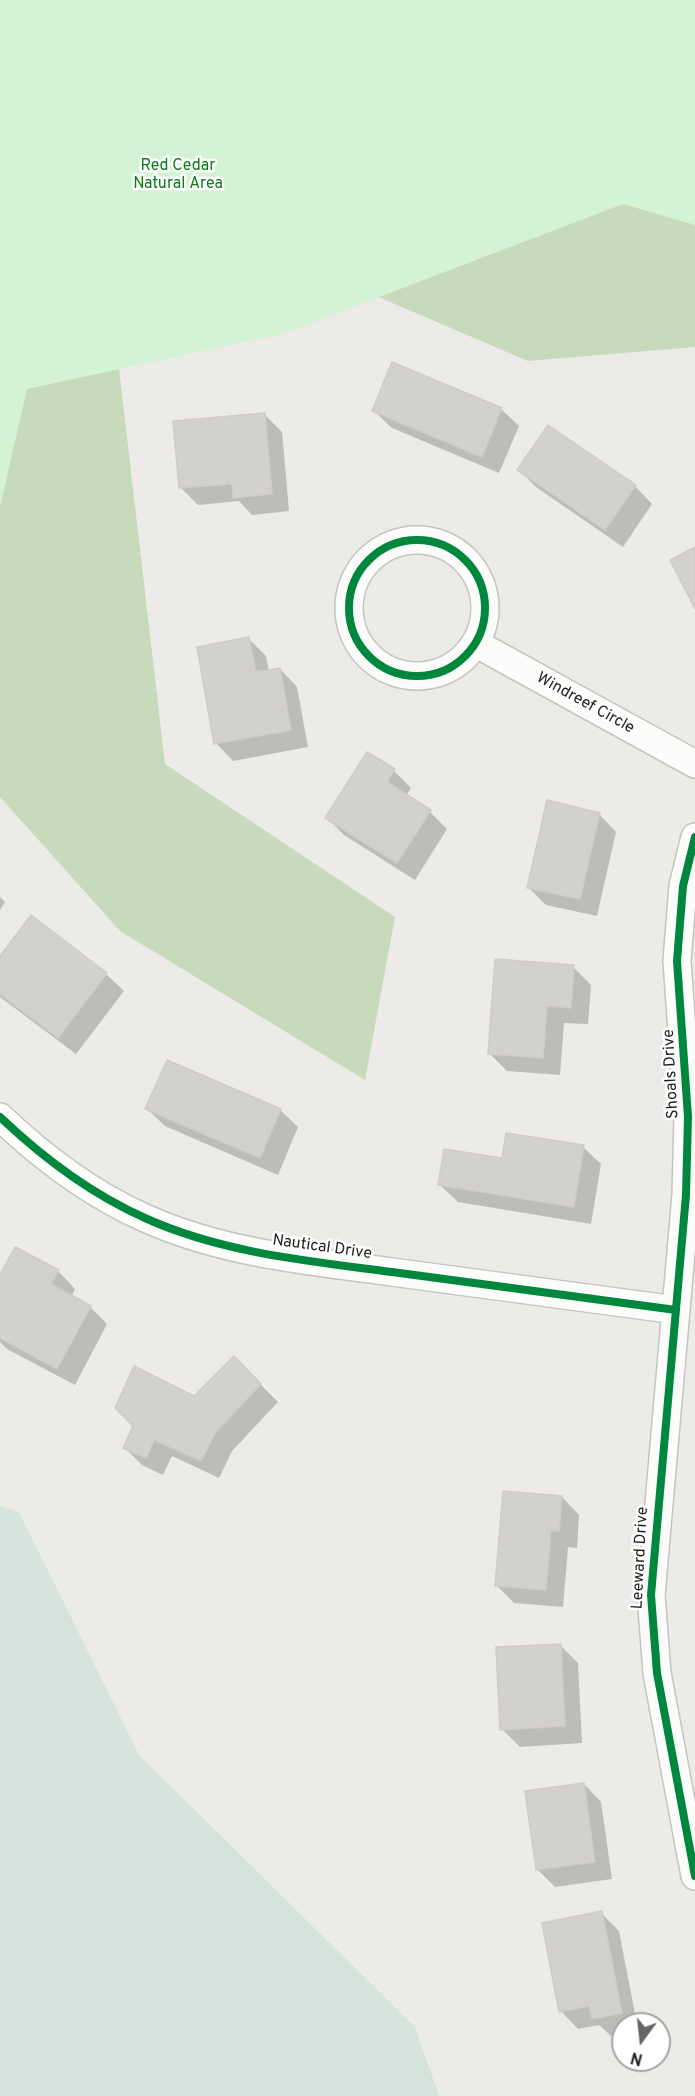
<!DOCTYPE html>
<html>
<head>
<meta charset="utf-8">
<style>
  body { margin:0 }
  #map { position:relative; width:695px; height:2096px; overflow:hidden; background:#ecebe7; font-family:Overpass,sans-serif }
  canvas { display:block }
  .north { position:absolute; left:611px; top:2012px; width:60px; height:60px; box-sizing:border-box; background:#fff; border:2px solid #a5a5a5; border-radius:50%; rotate:195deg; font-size:16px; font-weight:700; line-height:24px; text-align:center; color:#1e1e1e }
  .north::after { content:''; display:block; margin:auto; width:21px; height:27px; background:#666664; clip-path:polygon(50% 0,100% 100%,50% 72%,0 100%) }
</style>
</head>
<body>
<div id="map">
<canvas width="695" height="2096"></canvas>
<div class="north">N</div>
</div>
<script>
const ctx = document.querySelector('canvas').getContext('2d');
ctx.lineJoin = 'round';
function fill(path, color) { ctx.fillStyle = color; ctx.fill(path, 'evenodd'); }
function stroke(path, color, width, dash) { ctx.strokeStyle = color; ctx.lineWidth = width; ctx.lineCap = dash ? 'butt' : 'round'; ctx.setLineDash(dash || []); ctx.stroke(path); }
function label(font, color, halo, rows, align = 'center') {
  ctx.font = font + ' Overpass,sans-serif'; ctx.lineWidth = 5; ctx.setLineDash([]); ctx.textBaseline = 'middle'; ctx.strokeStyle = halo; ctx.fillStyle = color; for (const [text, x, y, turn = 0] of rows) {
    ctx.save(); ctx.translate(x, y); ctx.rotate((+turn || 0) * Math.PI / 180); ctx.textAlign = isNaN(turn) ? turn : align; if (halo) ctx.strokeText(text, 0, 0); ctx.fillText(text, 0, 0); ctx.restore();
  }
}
const forest = new Path2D(`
  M0 0H695V347L528 361 243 239 118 360 165 764 395 917 365 1080 120 931 0 797Z`);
const wetland = new Path2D(`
  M0 1506 19 1512 139 1755 415 2027 439 2096H0Z`);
const park = new Path2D(`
  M0 0H695V225L623 204 282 334 27 389 0 507Z`);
const shadow = new Path2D(`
  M501 409 519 426 499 473 392 428 374 411Z
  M265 415 282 432 289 511 252 515 239 501 198 505 180 487Z
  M519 470 635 486 652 504 623 547 536 487Z
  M249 639 266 656 269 671 280 669 297 687 308 747 233 761 216 743Z
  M394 771 411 788 406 796 430 812 447 829 415 880 344 835 327 818Z
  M599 814 616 832 597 916 546 905 528 887Z
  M0 897 5 902 0 910Z
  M0 959 106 974 124 991 76 1054 0 997Z
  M573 967 591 985 588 1024 564 1023 560 1075 507 1071 489 1053Z
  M147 1109 280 1110 298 1127 278 1175 165 1126Z
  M583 1147 601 1164 591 1224 458 1202 440 1185 503 1160Z
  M58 1271 75 1289 71 1297 90 1307 107 1324 75 1385 7 1349 0 1342V1278Z
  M234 1358 278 1402 232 1451 219 1478 172 1456 163 1475 142 1465 125 1448 135 1426 194 1398Z
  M562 1497 579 1515 577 1548 568 1547 563 1607 514 1603 496 1585Z
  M560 1645 578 1663 582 1743 520 1747 502 1729Z
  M584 1784 601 1802 612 1879 555 1887 537 1869Z
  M601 1913 619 1931 637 2024H623V2034L611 2036 599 2025 578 2029 561 2011Z`);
const building = new Path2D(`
  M392 362 502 408 482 457 372 411Z
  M265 413 272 494 233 498 232 484 179 488 173 421Z
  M548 425 636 485 605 530 517 470Z
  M695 547V609L670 560Z
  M249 637 256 672 280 668 291 730 214 744 197 647Z
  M367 752 395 769 387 782 431 810 397 863 325 818Z
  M547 800 600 813 580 899 527 888Z
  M31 915 107 973 58 1038 0 994V956Z
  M495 959 574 965 571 1008 547 1006 543 1058 488 1054Z
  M167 1060 281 1109 260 1158 145 1109Z
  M506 1133 584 1145 574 1207 438 1185 444 1149 502 1158Z
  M15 1247 59 1270 51 1284 91 1306 57 1369 0 1338V1275Z
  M234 1356 261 1384 215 1433 201 1461 154 1440 146 1458 123 1448 133 1426 115 1408 134 1366 194 1396Z
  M503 1491 562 1496 559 1531 551 1530 546 1590 495 1586Z
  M561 1644 565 1726 500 1730 496 1647Z
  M584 1783 595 1862 536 1870 525 1791Z
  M602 1911 622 2013 592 2019 589 2006 559 2012 542 1923Z`);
const minor = new Path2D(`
  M349 608a68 68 0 1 1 136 0a68 68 0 1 1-136 0Z
  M475 643 695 764
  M695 837 683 886 677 961 688 1117 686 1195 651 1595 657 1673 695 1876
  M0 1117C42 1157 91 1194 145 1218 222 1253 309 1261 392 1272 487 1285 582 1297 676 1310`);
const cycleway = new Path2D(`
  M349 608a68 68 0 1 1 136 0a68 68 0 1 1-136 0Z
  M695 837 683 886 677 961 688 1117 686 1195 651 1595 657 1673 695 1876
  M0 1117C42 1157 91 1194 145 1218 222 1253 309 1261 392 1272 487 1285 582 1297 676 1310`);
const parkNames = [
  ["Red Cedar",178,167],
  ["Natural Area",178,185]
];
const streetNames = [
  ["Windreef Circle",585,704,29],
  ["Shoals Drive",672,1074,-93],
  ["Nautical Drive",322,1248,8],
  ["Leeward Drive",641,1558,-87]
];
fill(forest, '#c7dbbc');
fill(wetland, '#d4e3db');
fill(park, '#d4f3d5');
fill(shadow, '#0003');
fill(building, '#d3d1ce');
stroke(building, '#cfccc8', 1.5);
stroke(minor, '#c5c4c3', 30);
stroke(minor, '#fcfcfb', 27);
stroke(cycleway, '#00873e', 8);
label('16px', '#0d7b18', '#fff', parkNames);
label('16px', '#1e1e1e', '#fff', streetNames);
</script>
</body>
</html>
